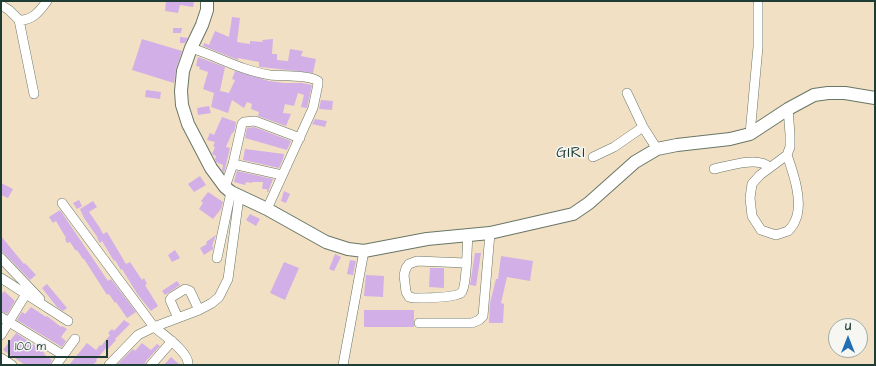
<!DOCTYPE html>
<html>
<head>
<meta charset="utf-8">
<style>
  body { margin:0 }
  #map { position:relative; width:876px; height:366px; overflow:hidden; background:#f2e0c4; font-family:"Architects Daughter",sans-serif }
  canvas { display:block }
  .frame { position:absolute; inset:0; border:2px solid #1f3d34; pointer-events:none }
  .north { position:absolute; left:828px; top:318px; width:40px; height:40px; box-sizing:border-box; background:#f6f6f2; border:1px solid #a0aca6; border-radius:50%; rotate:0deg; font-size:11px; font-weight:700; line-height:16px; text-align:center; color:#1f3d34 }
  .north::after { content:''; display:block; margin:auto; width:14px; height:18px; background:#1f6fb2; clip-path:polygon(50% 0,100% 100%,50% 72%,0 100%) }
  .scale { position:absolute; left:8px; top:340px; width:100px; height:18px; box-sizing:border-box; border:2px solid #1f3d34; border-top:0; padding-left:5px; font-size:12px; line-height:14px; white-space:nowrap; color:#1f3d34; -webkit-text-stroke:3px #f6f6f2; paint-order:stroke }
</style>
</head>
<body>
<div id="map">
<canvas width="876" height="366"></canvas>
<div class="frame"></div>
<div class="north">U</div>
<div class="scale">100 m</div>
</div>
<script>
const ctx = document.querySelector('canvas').getContext('2d');
ctx.lineJoin = 'round';
function fill(path, color) { ctx.fillStyle = color; ctx.fill(path, 'evenodd'); }
function stroke(path, color, width, dash) { ctx.strokeStyle = color; ctx.lineWidth = width; ctx.lineCap = dash ? 'butt' : 'round'; ctx.setLineDash(dash || []); ctx.stroke(path); }
function label(font, color, halo, rows, align = 'center') {
  ctx.font = font + ' "Architects Daughter",sans-serif'; ctx.lineWidth = 3; ctx.setLineDash([]); ctx.textBaseline = 'middle'; ctx.strokeStyle = halo; ctx.fillStyle = color; for (const [text, x, y, turn = 0] of rows) {
    ctx.save(); ctx.translate(x, y); ctx.rotate((+turn || 0) * Math.PI / 180); ctx.textAlign = isNaN(turn) ? turn : align; if (halo) ctx.strokeText(text, 0, 0); ctx.fillText(text, 0, 0); ctx.restore();
  }
}
const building = new Path2D(`
  M166 1H194L193 7 180 5 178 13 165 11Z
  M232 17 240 18 237 42 250 44V41L263 42 262 40 273 39 272 54H277V60L288 61 290 49 303 51 301 56 316 59 313 73 261 67H259V62L238 58V60L203 46 204 43 209 45 215 31 229 37Z
  M173 28H182L181 33H173Z
  M180 37 188 38 185 43H180Z
  M142 39 182 51 176 69 174 83 132 70Z
  M198 57 225 67 220 91 229 93 235 80 232 79 235 71 269 81 284 83H302L312 85 307 108 301 107 304 95 298 93 294 106 285 104 283 113 291 114 286 126 258 116 259 112 251 109 252 104 247 102 244 108 232 100 228 113 211 107 214 93 203 89 208 72 199 69 200 67 196 66Z
  M146 90 161 92 160 99 145 97Z
  M321 100 333 101 332 110 319 109Z
  M209 106 211 113 198 115 197 108Z
  M222 117 236 122 235 129 233 133H232L226 147 230 148 224 173 222 170 223 165 216 162 215 159 216 156 212 154 215 147 213 146 215 142 207 140 210 133 214 135Z
  M315 119 327 121 325 127 312 124Z
  M254 127 291 141 287 150 245 138 247 128Z
  M245 149 284 154 283 159 279 168 243 160Z
  M237 171 273 179 268 192H267V189H262L263 182H252V183L246 182 245 185 234 182Z
  M200 176 206 185 194 192 188 184Z
  M1 183 13 189 8 198 1 195Z
  M284 191 290 194 286 203 281 201Z
  M208 192 223 202 221 209 213 219 199 209 203 203 201 201Z
  M79 200 82 206 77 209 73 203Z
  M93 201 97 207 89 212 100 228 103 234 107 232 126 264 130 262 142 280 144 278 147 284 145 285 158 306 151 311 138 295 122 269 121 270 115 260 114 261 102 241 100 243 97 238H98L84 218 80 209Z
  M60 210 108 281 111 279 136 312 127 318 116 302 115 303 109 294 107 295 84 259H83L77 250 76 251 70 242 67 243 65 239 66 238 56 221 53 223 49 217Z
  M250 214 260 219 256 226 246 220Z
  M216 235 212 246 213 247V249L204 255 200 248 207 244 206 242Z
  M1 236 24 264 25 263 36 275 30 280 5 254 1 252Z
  M175 250 180 258 172 262 168 255Z
  M475 253H481L476 286 470 285Z
  M335 254 341 257 334 271 329 269Z
  M501 256 533 261 530 281 507 277 501 303 504 304 503 323H489L490 303 496 279H498Z
  M350 260 356 261 353 275 347 274Z
  M284 262 299 268 285 300 270 293Z
  M430 268H444V288L429 287Z
  M366 275 384 276 383 297 364 296Z
  M177 281 180 285 165 295 162 291Z
  M47 284 67 308 63 311 57 307 42 288Z
  M4 291 15 301 7 314 1 311V292L3 293Z
  M31 307 46 317 47 316 61 327 62 326 67 329 61 337 66 341 62 347 17 320 22 312 25 314Z
  M364 310H414V327H364Z
  M124 320 130 324 115 339 116 340 108 349 106 348 96 360 97 361 93 365H69L87 343 96 350 100 345 101 346 110 335 108 333 112 329 114 331Z
  M16 333 42 350 41 351 45 353 44 354 52 360 50 365H25L3 350Z
  M142 343 151 350 157 344 160 346 146 361 145 365H117L133 349 135 351Z
  M171 357 180 365H164Z`);
const minor = new Path2D(`
  M1 5 9 10 19 20 34 94
  M19 20C32 21 40 11 47 1
  M191 48C217 56 242 71 270 75 281 76 310 75 318 81V84L313 108 267 209
  M627 93 643 127 657 149
  M750 134 758 47V4
  M787 155C793 172 804 203 795 221 794 224 791 228 788 231L776 235 761 230 752 216 750 198 752 184 760 175 787 155 790 147V134L788 109
  M593 157 614 147 643 127
  M233 164 282 175
  M714 169C728 166 758 156 769 167
  M225 187 233 164 242 124 244 122 255 121 300 138
  M62 203 154 327C164 335 190 353 188 365
  M1 258 40 299
  M217 258 231 192
  M466 263 417 261 409 264 406 268 404 275 406 292 409 297 414 298C423 298 454 298 461 293 467 288 467 244 468 234
  M1 278 68 321
  M1 317 63 355
  M178 318 170 300 172 297 185 289 190 291 199 310
  M419 323H472L479 320 483 316 490 233
  M1 335 29 289
  M1 358 12 365
  M56 365 75 339
  M109 365 138 335 154 327 199 310 212 303 219 297 228 279 239 197
  M151 365 172 341
  M343 365 364 251`);
const major = new Path2D(`
  M207 1V10L202 25 191 48 183 71 181 91 182 105 188 124 211 168 225 187 231 192 267 209 326 242 348 249 364 251 427 239 490 233 573 214 589 203 635 162 657 149 677 145 730 139 750 134 788 109 814 95 828 93H845L875 98`);
const quarterNames = [
  ["GIRI",571,154]
];
fill(building, '#d2afe6');
stroke(minor, '#697666', 10);
stroke(major, '#697666', 14);
stroke(minor, '#fff', 9);
stroke(major, '#fff', 12);
ctx.letterSpacing = '1px';
label('15px', '#1f3d34', '#f6f6f2', quarterNames);
ctx.letterSpacing = '0px';
</script>
</body>
</html>
